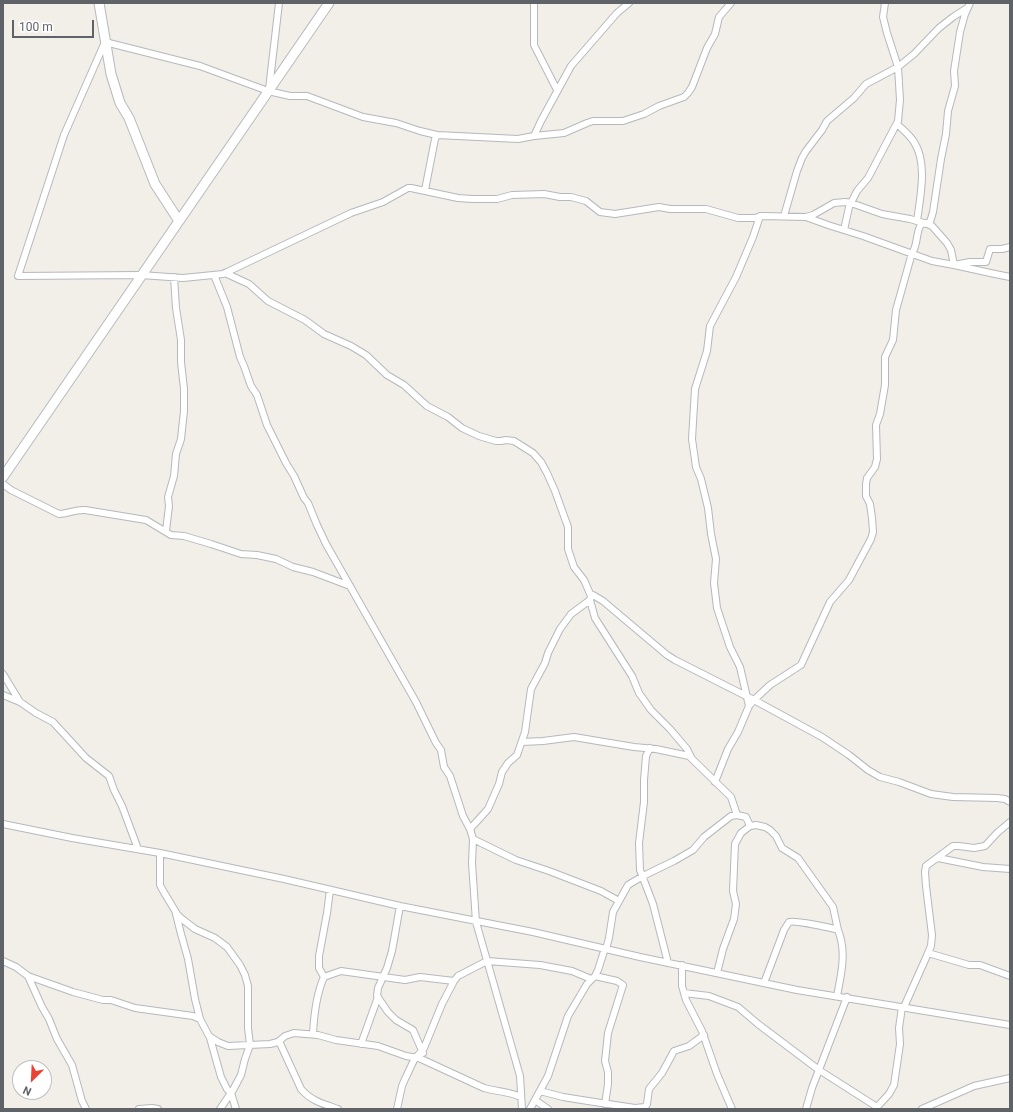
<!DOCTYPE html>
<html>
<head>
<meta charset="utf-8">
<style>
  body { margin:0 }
  #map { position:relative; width:1013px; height:1112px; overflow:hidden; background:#f1efe8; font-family:Roboto,sans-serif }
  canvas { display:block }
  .frame { position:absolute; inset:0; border:4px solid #5f6368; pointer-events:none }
  .north { position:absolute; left:12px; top:1060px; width:40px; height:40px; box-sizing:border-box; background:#fff; border:1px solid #bfc1c3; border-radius:50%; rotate:204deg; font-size:11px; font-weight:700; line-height:16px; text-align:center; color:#5f6368 }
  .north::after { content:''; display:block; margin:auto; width:14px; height:18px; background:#ea4335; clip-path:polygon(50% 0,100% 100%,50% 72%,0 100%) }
  .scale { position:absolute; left:12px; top:20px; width:82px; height:18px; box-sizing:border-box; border:2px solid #5f6368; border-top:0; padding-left:5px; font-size:12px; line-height:14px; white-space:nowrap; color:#5f6368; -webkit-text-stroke:3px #fff; paint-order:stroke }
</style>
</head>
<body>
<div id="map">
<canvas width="1013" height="1112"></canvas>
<div class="frame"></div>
<div class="north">N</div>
<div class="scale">100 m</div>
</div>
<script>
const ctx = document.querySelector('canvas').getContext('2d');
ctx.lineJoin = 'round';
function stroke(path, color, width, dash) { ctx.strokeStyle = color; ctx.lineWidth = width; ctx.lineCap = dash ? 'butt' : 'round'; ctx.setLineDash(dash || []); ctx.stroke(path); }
const street = new Path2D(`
  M534 3V45L557 90
  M269 89 279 3
  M897 124C903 130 910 135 914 142 928 163 920 198 917 221
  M437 135 420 131 396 123 363 117 307 96H290L268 91 200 66 105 42 64 135 18 276 141 275 183 278 223 274 351 213 383 202 408 188H411L458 198 472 199H497L512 195 544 194 560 197H571L586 201 600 212 615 214 659 207 670 209H706L738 218H755L763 216 806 217 828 225 863 236 932 261 954 265 970 262H986L990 249H1002L1010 247
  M534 136 564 133 587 123 593 121H623L644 114 659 106 684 97 688 93 692 87 707 48 715 34 719 17 731 3
  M425 190 435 139 437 135 518 139 534 136 541 121 571 66 617 13 629 3
  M784 216 797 171 802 158 806 151 822 130 827 121 854 98 866 84 898 67 914 54 939 28 953 17 967 8
  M806 217 813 215 834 203 845 202 851 203 882 214 910 219 927 224 932 226 947 243 951 250 954 265 995 274 1010 277
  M844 230 849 207 857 191 868 178 898 121 900 100 898 67 887 33 883 17 885 3
  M225 273 249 284 268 301 305 320 324 334 351 346 366 355 387 375 404 385 427 406 448 417 462 428 479 436 496 441H501L506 440 514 441 533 453 541 462 547 473 555 491 568 527V549L574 567 584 580 591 596
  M214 275 227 307 240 357 244 366 251 386 257 395 267 425 286 463 294 476 304 498 308 503 317 525 326 544 416 702 436 743 441 750 444 767 450 776 463 816 470 829 473 839 472 863 476 922 520 1076 522 1109
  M3 484 11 490 59 514C68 514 76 509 85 510L146 520 171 535 184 536 211 544 241 554 257 555 276 559 293 567 313 572 350 586
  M166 531 169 506 168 497 174 476 176 454 181 439 184 411V389L181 362V340L176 308 174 277
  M591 596 593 595 603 601 667 655 675 660 754 700 770 685 801 665 830 602 849 580 871 539 873 532 872 518 870 504 866 496V484L867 478 875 467 877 459 876 425 880 414 885 385V357L893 340 896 310 912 253C918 246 916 230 921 225 923 223 928 223 930 222L933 212 941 159 946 134 948 111 955 86 954 71 960 32 965 14 970 3
  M590 600 595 618 632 676 639 693 651 710 670 729 687 749 691 757
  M3 674 20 702
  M3 695 20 702 36 713 53 722 86 758 109 776 114 790 122 806 138 849
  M749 706 740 667 730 647 717 608 714 583 716 559 711 534 708 508 701 479 696 467 692 439 695 389 707 351 710 326 736 277 753 237 760 216
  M522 742 543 741 574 737 634 747 656 749 689 756 731 797 737 815
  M650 748 646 756 644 780V802L639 843 640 870 653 904 668 963
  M715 782 728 749 738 732 749 706 754 700 822 737 849 755 868 770 880 777 899 782 931 794 953 797 997 798 1005 799 1010 802
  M3 824 72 838 160 853 284 879 400 906 533 932 640 957 797 990 1010 1025
  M470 829 488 809 499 784 502 772 508 763 517 755 525 732 531 689 545 663 548 653 560 629 571 614 590 600 591 596
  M473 839 516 860 549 871 601 891 619 901
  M160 853V885L162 889 177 914 182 919 195 929 215 938 227 947 240 965 245 975 248 986V1028L250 1045 245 1059 241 1075 233 1090 220 1109
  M936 859 938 858 983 867 1010 869
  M400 906 392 951 387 968 378 988 377 996 388 1012 396 1020 413 1030 423 1053
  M176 914 181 934 188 959 195 999 200 1019
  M606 949 609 938 613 912 628 885 643 876 674 861 693 850 704 837 731 816 737 815 746 817 750 826
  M928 953 969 965H980L1010 976
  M3 961 16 967 28 976 73 992 103 1000H111L135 1008 193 1016 200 1019 209 1036 218 1042 228 1046 270 1044 278 1042 285 1036 294 1033 318 1035 336 1040 378 1046 406 1056 419 1058 484 1088C498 1092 508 1091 521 1097
  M682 965V986L686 1000 702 1031 717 1074 732 1109
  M717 973 723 949 734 919 736 904 733 891 735 844 741 833 750 826 756 825 765 827 770 830 776 836 782 848 798 858 833 907 838 930
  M28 976 42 1007 49 1019 57 1039 72 1065 82 1101 86 1109
  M595 976 617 981 623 985 608 1033 605 1061 608 1072V1084L605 1104
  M324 977 319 968V956L327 913 330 890
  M764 983 784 930 789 922C794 920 833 928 838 930 847 952 841 975 837 996
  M684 993 709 996 738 1007 758 1024 819 1070 877 1107
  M904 1007 925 960 931 946 932 935 926 886 925 872 926 866 953 846H959L974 848 985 846 997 833 1010 822
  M313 1034C314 1014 316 995 324 977L341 971 405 980 420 977 454 981
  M210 1038 221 1077 227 1089 231 1093 236 1109
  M279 1041 301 1089C311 1101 324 1104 338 1109
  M361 1044 378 997
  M540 1091 563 1097 588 1101 635 1108 645 1107 647 1104 649 1089 662 1073 674 1051 689 1046 704 1035
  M535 1100 548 1109
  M139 1109 152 1108 158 1109
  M397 1109 402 1086 405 1079 414 1060 424 1048 442 1004 454 981 458 976 487 961 540 965 572 971 591 979
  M530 1109 548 1076 568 1016 587 984 595 976 598 970 605 948
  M806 1109 812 1088 847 997
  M877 1109V1107L889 1094 894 1085 900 1044 899 1028 902 1007
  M922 1109 974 1086 1010 1078`);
const secondary = new Path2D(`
  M99 3 111 74 120 103 129 118 155 184 179 221
  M3 477 329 3`);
stroke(street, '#b5b8bc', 8);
stroke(secondary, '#b6babf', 11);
stroke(street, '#fff', 6);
stroke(secondary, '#fff', 9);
</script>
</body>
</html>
